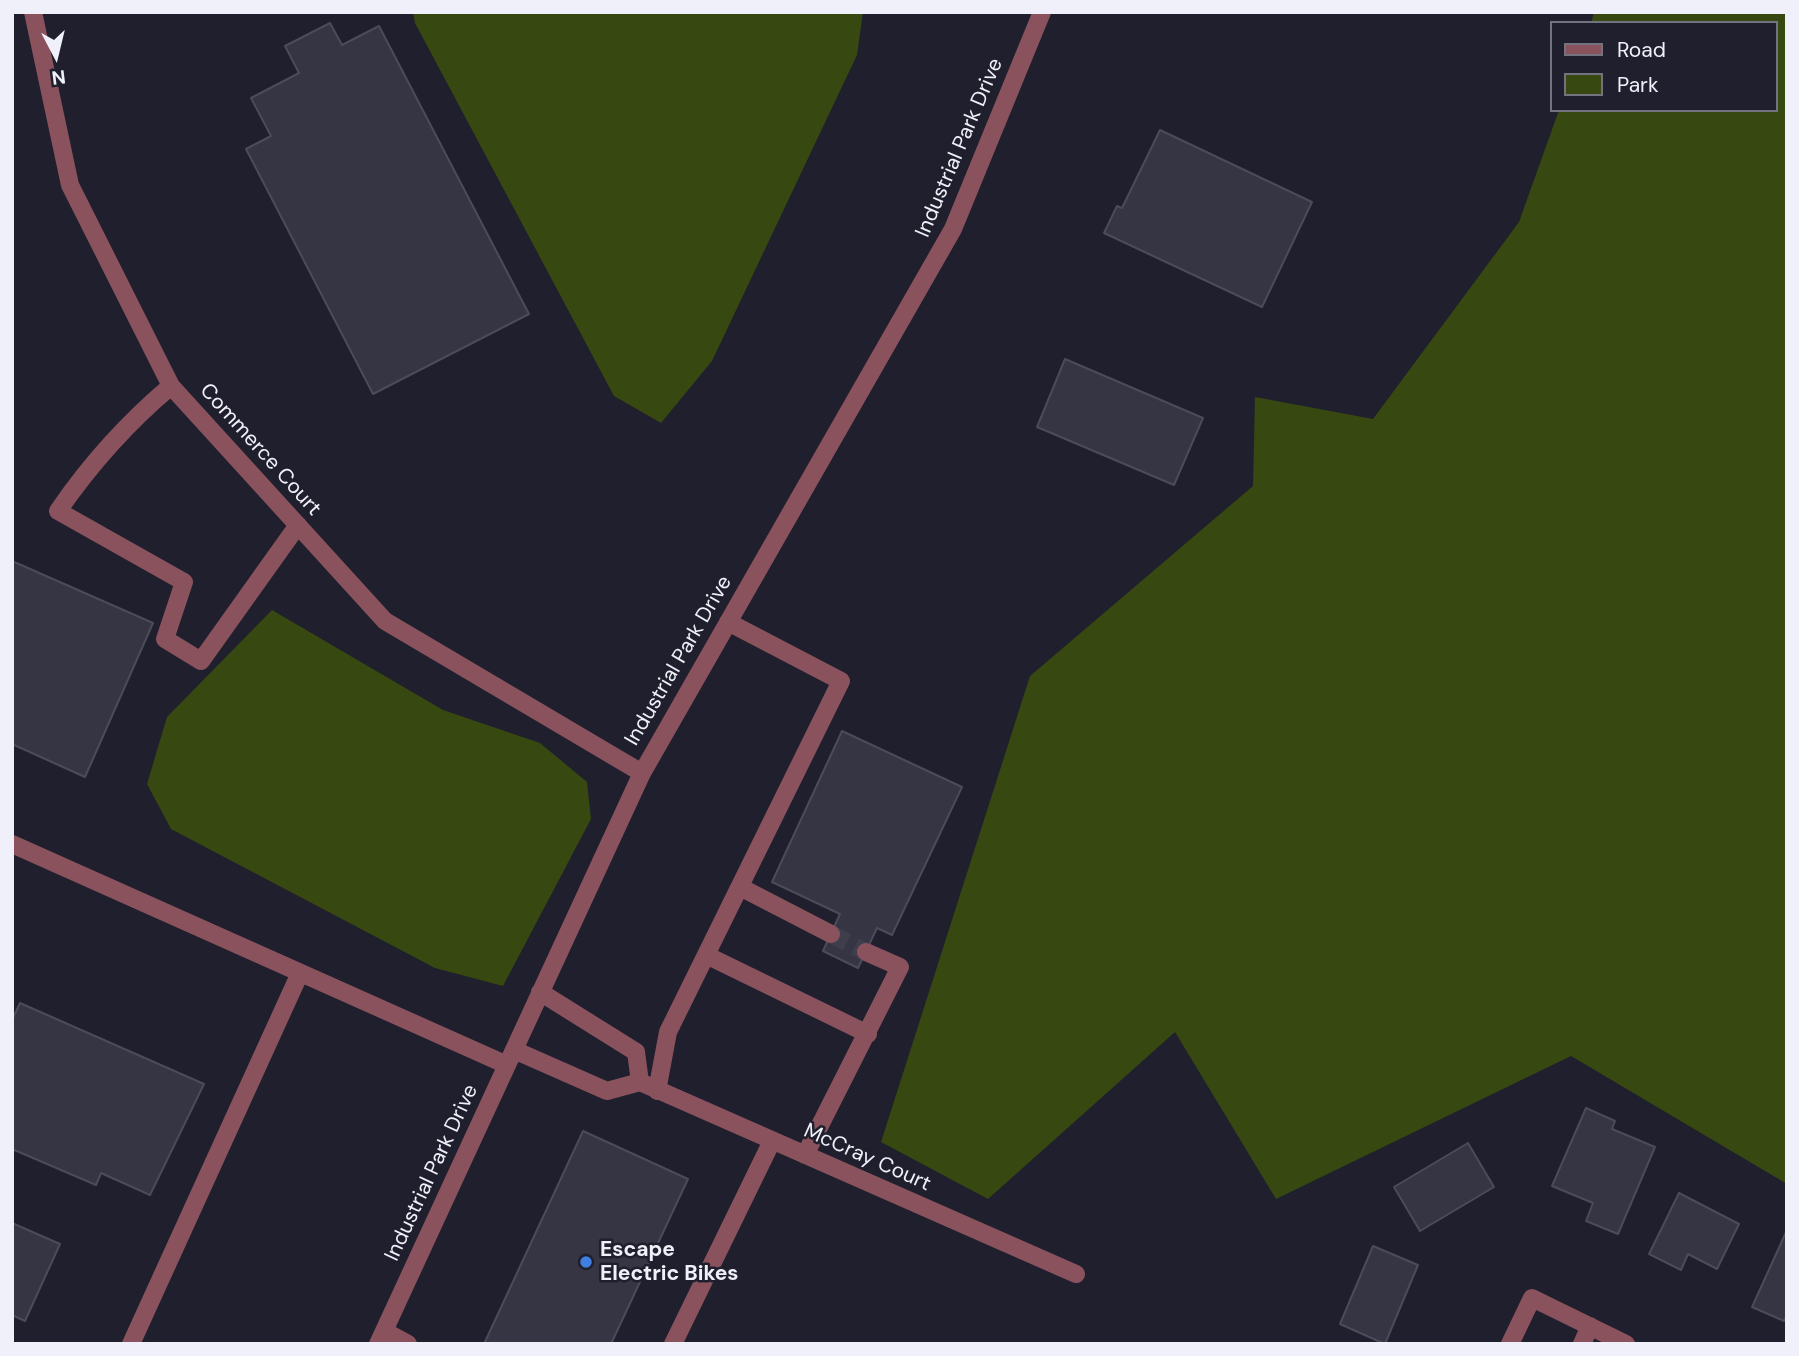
<!DOCTYPE html>
<html>
<head>
<meta charset="utf-8">
<style>
  body { margin:0 }
  #map { position:relative; width:1799px; height:1356px; overflow:hidden; background:#1f1f2d; font-family:"DM Sans",sans-serif }
  canvas { display:block }
  .frame { position:absolute; inset:0; border:14px solid #f0f0fa; pointer-events:none }
  .legend { position:absolute; left:1550px; top:21px; width:228px; height:91px; box-sizing:border-box; background:#1f1f2d; border:2px solid #73737f; margin:0; padding:9px 12px; list-style:none; font-size:21px; color:#f0f0fa }
  .legend li { display:flex; align-items:center; gap:14px; height:35px }
  .legend b { width:35px; border:2px solid #73737f }
  .north { position:absolute; left:21px; top:21px; width:70px; height:70px; -webkit-text-stroke:5px #1f1f2d; paint-order:stroke; rotate:173deg; font-size:19px; font-weight:700; line-height:28px; text-align:center; color:#f0f0fa }
  .north::after { content:''; display:block; margin:auto; width:24px; height:32px; background:#f0f0fa; clip-path:polygon(50% 0,100% 100%,50% 72%,0 100%) }
</style>
</head>
<body>
<div id="map">
<canvas width="1799" height="1356"></canvas>
<div class="frame"></div>
<ul class="legend">
<li><b style="height:9px;background:#89525d"></b>Road</li>
<li><b style="height:19px;background:#384811"></b>Park</li>
</ul>
<div class="north">N</div>
</div>
<script>
const ctx = document.querySelector('canvas').getContext('2d');
ctx.lineJoin = 'round';
function fill(path, color) { ctx.fillStyle = color; ctx.fill(path, 'evenodd'); }
function stroke(path, color, width, dash) { ctx.strokeStyle = color; ctx.lineWidth = width; ctx.lineCap = dash ? 'butt' : 'round'; ctx.setLineDash(dash || []); ctx.stroke(path); }
function label(font, color, halo, rows, align = 'center') {
  ctx.font = font + ' "DM Sans",sans-serif'; ctx.lineWidth = 5; ctx.setLineDash([]); ctx.textBaseline = 'middle'; ctx.strokeStyle = halo; ctx.fillStyle = color; for (const [text, x, y, turn = 0] of rows) {
    ctx.save(); ctx.translate(x, y); ctx.rotate((+turn || 0) * Math.PI / 180); ctx.textAlign = isNaN(turn) ? turn : align; if (halo) ctx.strokeText(text, 0, 0); ctx.fillText(text, 0, 0); ctx.restore();
  }
}
const green = new Path2D(`
  M413 12H863L857 55 712 361 661 423 614 396 415 23Z
  M1594 12H1787V1184L1571 1056 1276 1199 1175 1032 988 1199 881 1142 1030 676 1253 486 1255 397 1373 419 1519 222 1559 110H1776V23H1591Z
  M272 610 443 710 540 743 587 782 591 819 503 986 435 968 171 829 147 784 167 717Z`);
const building = new Path2D(`
  M330 23 342 45 379 26 529 314 373 394 246 149 271 136 251 98 299 73 285 46Z
  M1160 130 1312 202 1262 307 1104 233 1117 206 1122 208Z
  M1065 359 1203 418 1174 485 1037 427Z
  M12 561 153 623 85 777 12 744Z
  M842 731 962 787 892 935 877 928 858 968 823 951 840 914 772 882Z
  M20 1003 204 1084 150 1195 101 1173 96 1185 12 1149V1020Z
  M1586 1108 1615 1121 1612 1129 1655 1147 1618 1234 1586 1221 1593 1203 1552 1186Z
  M583 1131 688 1179 611 1344H484Z
  M1468 1143 1494 1187 1420 1231 1394 1187Z
  M1679 1193 1739 1224 1717 1269 1688 1254 1681 1270 1649 1254Z
  M12 1223 60 1244 25 1321 12 1315Z
  M1787 1230V1315L1784 1321 1752 1307Z
  M1373 1246 1418 1265 1385 1344 1340 1324Z`);
const minorTunnel = new Path2D(`
  M831 934 866 952`);
const minor = new Path2D(`
  M33 12 70 185 171 386 385 621 642 773
  M171 386C127 423 91 463 58 511L184 582 165 639 201 661 298 525
  M12 844 507 1065
  M740 887 831 934
  M706 955 868 1034
  M540 992 636 1052 640 1082
  M514 1050 607 1091 640 1082 1076 1274
  M657 1091 668 1032 841 681 728 622
  M805 1155 900 967 866 952
  M384 1331 408 1344
  M131 1344 300 973
  M378 1344 642 773 953 229 1042 12
  M673 1344 772 1141
  M1510 1344 1532 1298 1626 1344
  M1582 1344 1590 1326`);
const markers = [
  [586,1262,7,"#3f7fe0"]
];
const streetNames = [
  ["Industrial Park Drive",960,148,-67],
  ["Commerce Court",260,450,48],
  ["Industrial Park Drive",679,661,-60],
  ["McCray Court",867,1158,24],
  ["Industrial Park Drive",432,1173,-65]
];
const poiNames = [
  ["Escape",600,1250],
  ["Electric Bikes",600,1274]
];
fill(green, '#384811');
fill(building, '#353544');
stroke(building, '#4b4b5b', 2);
stroke(minorTunnel, '#3e3e4c', 18, [18, 9]);
stroke(minor, '#89525d', 18);
for (const [x, y, r, color] of markers) { const dot = new Path2D(); dot.arc(x, y, r, 0, 2 * Math.PI); ctx.fillStyle = color; ctx.fill(dot); stroke(dot, '#1f1f2d', 2.5); }
label('21px', '#f0f0fa', '#1f1f2d', streetNames);
label('bold 21px', '#f0f0fa', '#1f1f2d', poiNames, 'left');
</script>
</body>
</html>
